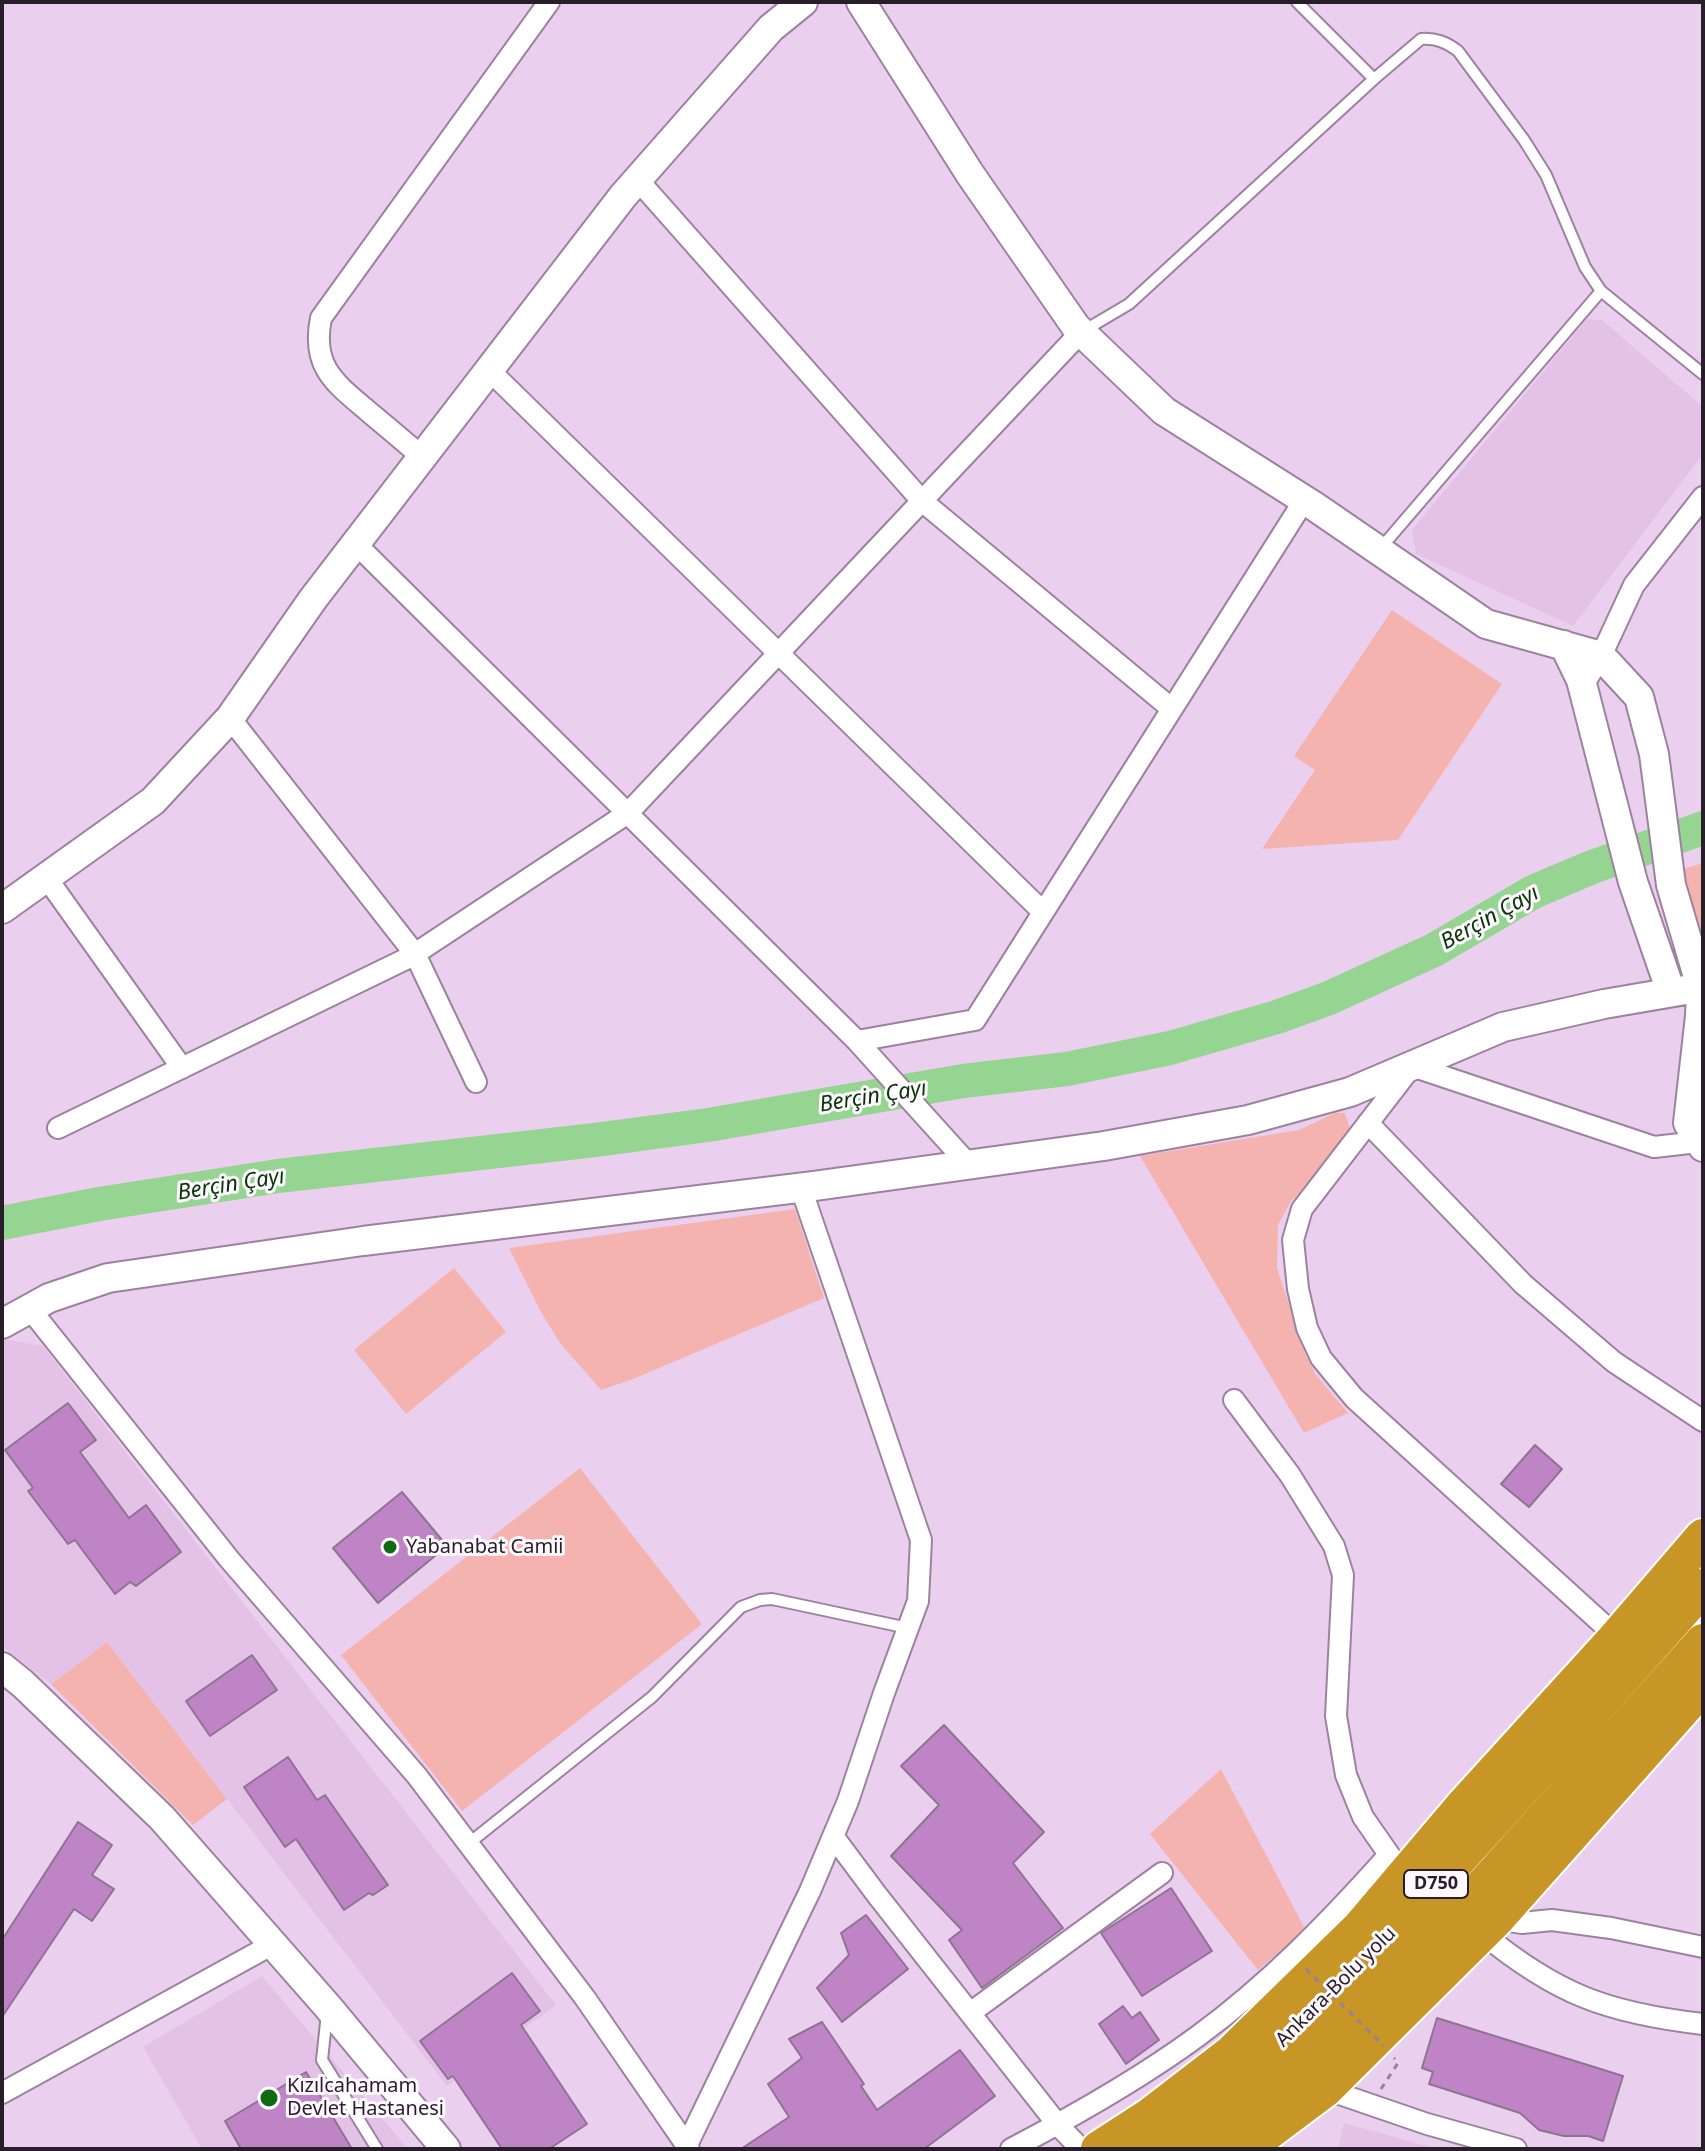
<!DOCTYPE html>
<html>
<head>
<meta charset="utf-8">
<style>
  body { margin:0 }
  #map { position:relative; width:1705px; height:2151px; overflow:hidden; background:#ebcfef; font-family:"Noto Sans",sans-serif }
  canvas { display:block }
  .frame { position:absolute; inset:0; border:4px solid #281e29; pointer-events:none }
</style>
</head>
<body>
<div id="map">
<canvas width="1705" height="2151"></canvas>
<div class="frame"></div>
</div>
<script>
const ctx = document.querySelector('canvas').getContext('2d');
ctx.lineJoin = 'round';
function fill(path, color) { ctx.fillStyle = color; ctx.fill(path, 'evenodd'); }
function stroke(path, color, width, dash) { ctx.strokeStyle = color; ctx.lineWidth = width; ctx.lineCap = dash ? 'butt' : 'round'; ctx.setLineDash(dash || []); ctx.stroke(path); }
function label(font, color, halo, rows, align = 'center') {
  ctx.font = font + ' "Noto Sans",sans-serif'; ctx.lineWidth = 6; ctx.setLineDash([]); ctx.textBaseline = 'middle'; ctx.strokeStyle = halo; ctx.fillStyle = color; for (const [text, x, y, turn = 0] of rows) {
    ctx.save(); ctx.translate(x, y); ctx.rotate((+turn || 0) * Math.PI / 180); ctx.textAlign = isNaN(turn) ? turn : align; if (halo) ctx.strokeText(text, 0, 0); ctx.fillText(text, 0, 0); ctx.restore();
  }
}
const built = new Path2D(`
  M1587 319 1602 320 1703 407V454L1573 626 1416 554 1412 530Z
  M2 1339 43 1346 556 2005 447 2086 107 1642 51 1684 2 1646Z
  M262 1976 408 2149H202L143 2047Z
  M1344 2123 1438 2149H1338Z`);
const green = new Path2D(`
  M1392 610 1502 684 1398 840 1262 849 1315 770 1294 756Z
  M1703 863V947L1683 869Z
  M1335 1113H1345L1350 1129 1336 1157 1291 1201 1278 1225 1277 1268 1305 1353 1316 1375 1348 1413 1304 1433 1140 1156 1299 1130Z
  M795 1209 824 1298 633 1379 601 1390 560 1343 541 1312 509 1248Z
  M454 1268 506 1332 406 1414 354 1350Z
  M580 1468 702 1624 462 1811 341 1655Z
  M107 1642 227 1799 193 1825 51 1684Z
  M1221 1769 1305 1929 1258 1970 1150 1834Z`);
const river = new Path2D(`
  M2 1223 99 1204 278 1176 595 1140 708 1125 963 1081 1067 1069 1170 1048 1277 1017 1329 998 1434 950 1533 892 1592 867 1703 828`);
const building = new Path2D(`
  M68 1403 96 1440 80 1452 129 1518 146 1505 181 1552 136 1586 130 1582 115 1594 75 1540 68 1544 28 1491 33 1488 5 1450Z
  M1535 1445 1562 1469 1529 1507 1501 1484Z
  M402 1492 447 1546 378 1603 333 1548Z
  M252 1655 277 1690 210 1736 186 1701Z
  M944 1725 1044 1832 1013 1863 1063 1928 982 1988 949 1940 962 1930 891 1856 939 1805 901 1766Z
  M288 1757 317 1800 325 1795 388 1885 373 1895 369 1893 344 1910 296 1839 285 1847 244 1787Z
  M78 1822 112 1845 92 1875 114 1889 92 1921 74 1909 2 2017V1940Z
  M1171 1888 1212 1951 1142 1996 1101 1933Z
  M866 1915 908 1969 842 2022 817 1988 849 1955 841 1933Z
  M512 1973 540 2011 521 2025 587 2124 549 2149H502L453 2076 448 2079 420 2041Z
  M1123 2006 1132 2018 1140 2012 1159 2040 1126 2064 1099 2024Z
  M1437 2018 1623 2076 1603 2141 1588 2136H1564L1539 2130 1520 2113 1429 2084 1433 2072 1422 2068Z
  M822 2022 864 2084 861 2086 877 2110 960 2050 995 2096 924 2149H741L789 2117 768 2084 802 2058 789 2039Z
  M306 2072 352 2149H241L225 2121Z`);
const path = new Path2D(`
  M1381 2089 1398 2063 1394 2058`);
const lane = new Path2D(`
  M1297 2 1374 79
  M1085 330 1129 304 1374 79 1421 39C1436 38 1446 42 1458 51L1524 140 1546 175 1585 267 1601 291 1703 374
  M1380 549 1601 291
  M468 1844 652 1697 741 1607 760 1600 772 1599 908 1628
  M327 2013 322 2060 377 2149`);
const street = new Path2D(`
  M637 179 922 501 1172 709
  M489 370 1043 912
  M422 457C405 442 387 427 369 412 335 383 311 367 321 318L549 2
  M356 544 857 1041 969 1165
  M1582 687 1601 656 1634 585 1703 497
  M230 718 415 954 476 1082
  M46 877 182 1068
  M857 1041 975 1020 1305 499
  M1368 1123 1523 1284 1614 1362 1703 1421
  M58 1128 410 957 628 813 1081 332
  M30 1309 229 1559 417 1776 585 1998 689 2149
  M1234 1400 1290 1475 1334 1546 1343 1575 1336 1716 1346 1775 1363 1817 1404 1876
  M1617 1637 1354 1398 1321 1358 1307 1328 1298 1289 1293 1240 1302 1209 1412 1066 1654 1147 1698 1142
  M833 1836 877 1895 1058 2125 1081 2149
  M1496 1919 1522 1923 1552 1920 1611 1928 1703 1947
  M1482 1933C1556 1994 1607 2013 1703 2024
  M970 2013 1162 1873
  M1325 2089 1427 2124 1516 2149
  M2 2093 273 1944
  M685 2149 810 1891 848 1801 884 1693 918 1601 921 1540 801 1188
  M1011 2149C1074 2116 1141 2078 1198 2036 1269 1984 1330 1921 1388 1856`);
const secondary = new Path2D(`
  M861 2 970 174 1076 327 1164 411 1314 506 1486 624 1601 656 1639 697 1654 754 1671 885 1701 987 1700 1016 1688 1123 1703 1147
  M1564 645 1581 680 1633 882 1671 992
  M2 909 153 801 230 718 313 599 623 196 771 28 803 2
  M2 1324 49 1298 108 1278 363 1241 814 1186 1104 1146 1248 1120 1350 1092 1503 1027 1604 1004 1703 987
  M2 1667 23 1684 162 1818 328 2007 446 2149`);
const highway = new Path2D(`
  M1150 2143C1277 2061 1372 1955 1472 1844 1550 1758 1627 1673 1703 1587
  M1099 2149 1150 2116 1232 2053 1360 1928 1466 1803 1617 1637 1703 1537
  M1192 2149 1230 2125 1282 2085 1465 1906 1703 1642
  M1245 2149 1325 2089 1496 1919 1703 1686`);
const pathBridge = new Path2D(`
  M1306 1969 1384 2046`);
const markers = [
  [390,1547,8,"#116911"],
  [269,2098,10,"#116911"]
];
const shields = [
  [1436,1884,64]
];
const shieldNames = [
  ["D750",1436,1884]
];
const poiNames = [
  ["Yabanabat Camii",406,1547],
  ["Kızılcahamam",287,2086],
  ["Devlet Hastanesi",287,2109]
];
const streetNames = [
  ["Ankara-Bolu yolu",1336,1987,-45]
];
const waterNames = [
  ["Berçin Çayı",1490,918,-29],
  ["Berçin Çayı",873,1097,-9],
  ["Berçin Çayı",231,1185,-9]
];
fill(built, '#e4c2e8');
fill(green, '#f5b3af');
stroke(river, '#96d591', 34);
fill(building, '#be84c5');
stroke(building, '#8e7491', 2);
stroke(lane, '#9d82a0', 14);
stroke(street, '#9d82a0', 24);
stroke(secondary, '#9d82a0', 32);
stroke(highway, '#fff', 40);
stroke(path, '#968299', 3, [6, 6]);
stroke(lane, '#fff', 10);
stroke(street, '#fff', 20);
stroke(secondary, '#fff', 28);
stroke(highway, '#c79626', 36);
stroke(pathBridge, '#968299', 3, [6, 6]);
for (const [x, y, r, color] of markers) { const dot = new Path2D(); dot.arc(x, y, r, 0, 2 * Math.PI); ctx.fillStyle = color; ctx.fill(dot); stroke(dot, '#fef9ff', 3); }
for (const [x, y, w] of shields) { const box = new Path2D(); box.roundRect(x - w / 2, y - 14, w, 28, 6); ctx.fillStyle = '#fef9ff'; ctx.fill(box); stroke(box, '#281e29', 2); }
label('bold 18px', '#281e29', null, shieldNames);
label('20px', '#281e29', '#fef9ff', poiNames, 'left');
label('20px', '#281e29', '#fef9ff', streetNames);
label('italic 22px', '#083507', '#fef9ff', waterNames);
</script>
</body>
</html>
